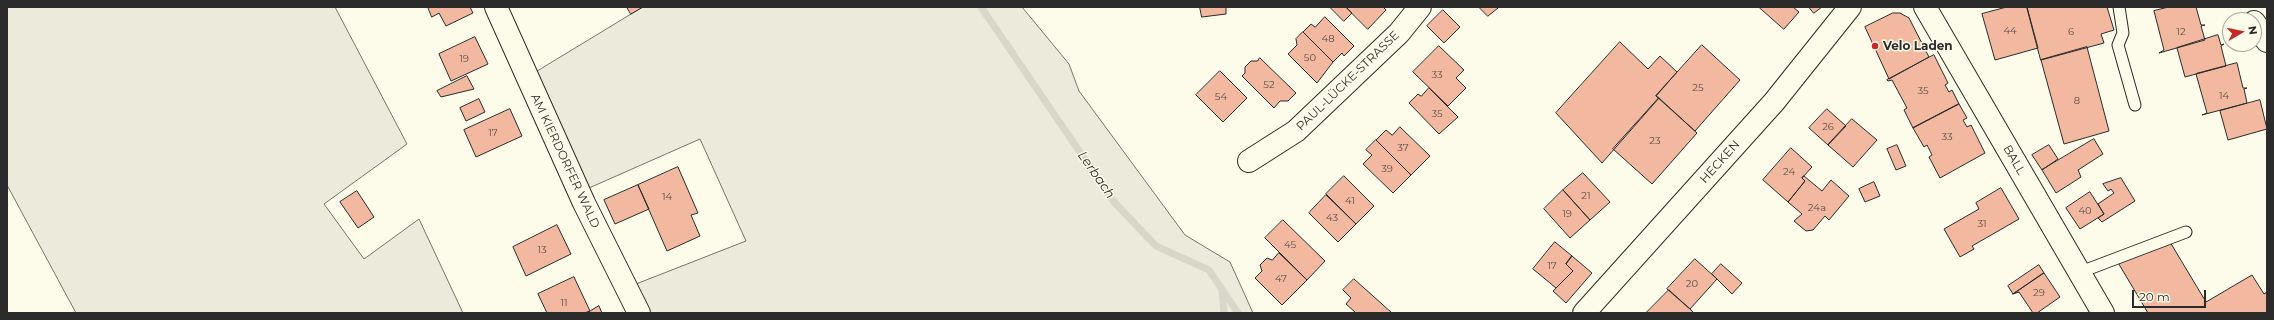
<!DOCTYPE html>
<html>
<head>
<meta charset="utf-8">
<style>
  body { margin:0 }
  #map { position:relative; width:2274px; height:320px; overflow:hidden; background:#fdfbea; font-family:Montserrat,sans-serif }
  canvas { display:block }
  .frame { position:absolute; inset:0; border:8px solid #2b2b2b; pointer-events:none }
  .north { position:absolute; left:2222px; top:12px; width:40px; height:40px; box-sizing:border-box; background:#fdfbea; border:1px solid #a9a89e; border-radius:50%; rotate:81deg; font-size:11px; font-weight:700; line-height:16px; text-align:center; color:#2b2b2b }
  .north::after { content:''; display:block; margin:auto; width:14px; height:18px; background:#c62828; clip-path:polygon(50% 0,100% 100%,50% 72%,0 100%) }
  .scale { position:absolute; left:2132px; top:290px; width:74px; height:18px; box-sizing:border-box; border:2px solid #2b2b2b; border-top:0; padding-left:5px; font-size:12px; line-height:14px; white-space:nowrap; color:#2b2b2b; -webkit-text-stroke:3px #fdfbea; paint-order:stroke }
</style>
</head>
<body>
<div id="map">
<canvas width="2274" height="320"></canvas>
<div class="frame"></div>
<div class="north">N</div>
<div class="scale">20 m</div>
</div>
<script>
const ctx = document.querySelector('canvas').getContext('2d');
ctx.lineJoin = 'round';
function fill(path, color) { ctx.fillStyle = color; ctx.fill(path, 'evenodd'); }
function stroke(path, color, width, dash) { ctx.strokeStyle = color; ctx.lineWidth = width; ctx.lineCap = dash ? 'butt' : 'round'; ctx.setLineDash(dash || []); ctx.stroke(path); }
function label(font, color, halo, rows, align = 'center') {
  ctx.font = font + ' Montserrat,sans-serif'; ctx.lineWidth = 3; ctx.setLineDash([]); ctx.textBaseline = 'middle'; ctx.strokeStyle = halo; ctx.fillStyle = color; for (const [text, x, y, turn = 0] of rows) {
    ctx.save(); ctx.translate(x, y); ctx.rotate((+turn || 0) * Math.PI / 180); ctx.textAlign = isNaN(turn) ? turn : align; if (halo) ctx.strokeText(text, 0, 0); ctx.fillText(text, 0, 0); ctx.restore();
  }
}
const green = new Path2D(`
  M7 7H335L407 144 324 204 364 259 419 219 463 313H76L7 185Z
  M643 7H1022L1069 64 1079 91 1185 235 1230 262 1253 313H650L636 284 746 241 700 139 589 188 533 74Z`);
const stream = new Path2D(`
  M981 7 1114 202 1156 246 1209 270 1238 313
  M1222 291 1224 313`);
const building = new Path2D(`
  M428 7H470L473 13 446 26 439 13 432 17Z
  M627 7H643L631 14Z
  M1200 7H1226V14L1202 17Z
  M1330 7H1346L1352 13 1344 21Z
  M1346 7H1383L1386 10 1368 29Z
  M1479 7H1496L1498 8 1488 16Z
  M1759 7H1793L1799 12 1784 29Z
  M1809 7H1822L1814 13Z
  M2007 7H2027L2038 48 1995 60 1982 14Z
  M2027 7H2107L2114 30 2101 34 2104 43 2041 60Z
  M2169 7H2196L2201 25H2205L2201 26 2205 40 2159 53 2164 50 2154 11Z
  M1443 10 1460 27 1444 43 1427 26Z
  M1893 13H1900L1909 18 1929 57 1889 79 1865 27Z
  M1325 17 1354 46 1344 56 1342 53 1333 62 1303 32 1311 24 1315 27Z
  M1303 32 1333 62 1317 83 1288 54 1297 45 1296 39Z
  M2218 35 2221 45 2224 44 2221 46 2226 66 2185 77 2177 48Z
  M475 37 488 64 451 81 439 54Z
  M1620 42 1648 69 1660 56 1677 72 1656 96 1659 98 1602 163 1556 113Z
  M1702 45 1740 80 1695 131 1656 96Z
  M1439 46 1464 70 1456 78 1466 88 1448 106 1413 72Z
  M2087 47 2109 131 2064 144 2041 60Z
  M1934 55 1948 83 1945 85 1949 92 1952 90 1959 104 1913 128 1904 110 1907 108 1892 80 1888 81 1887 80Z
  M1260 58 1296 93 1288 101H1280L1274 108 1242 76 1245 73V67L1251 61H1257Z
  M2237 63 2243 88H2247L2244 89 2247 103 2202 115 2207 113 2196 74Z
  M1220 71 1247 98 1223 122 1196 95Z
  M467 76 474 89 441 97 437 91Z
  M1429 88 1458 117 1439 134 1409 103 1418 94 1421 96Z
  M1659 98 1697 133 1652 184 1613 149Z
  M479 99 485 112 466 121 460 108Z
  M2260 100 2267 129 2228 140 2220 111Z
  M1959 104 1967 118 1963 120 1967 127 1971 125 1985 153 1940 178 1929 157 1932 155 1927 145 1924 147 1913 128Z
  M510 109 522 136 476 157 464 130Z
  M1827 109 1846 126 1828 145 1809 128Z
  M1852 119 1877 140 1853 167 1828 145Z
  M1400 127 1430 156 1411 175 1376 140 1386 130 1392 135Z
  M2094 139 2103 154 2078 170 2081 177 2056 193 2042 170Z
  M1376 140 1411 175 1393 193 1363 164 1372 155 1366 150Z
  M1897 145 1906 166 1896 170 1887 149Z
  M2049 145 2058 159 2042 170 2032 155Z
  M1791 148 1812 167 1802 178 1805 181 1788 202 1763 180Z
  M678 167 698 213 691 215 700 236 667 251 638 185Z
  M1583 173 1610 202 1590 220 1563 190Z
  M1344 176 1374 206 1356 224 1326 194Z
  M1804 176 1822 191 1831 180 1849 196 1829 220 1825 216 1813 230 1806 231 1794 221 1802 214 1788 202 1805 181 1802 178Z
  M2121 178 2135 201 2102 222 2098 218 2104 214 2098 204 2114 193 2111 189 2108 191 2103 184Z
  M1874 182 1880 196 1865 202 1859 189Z
  M638 185 649 209 615 224 604 200Z
  M2001 188 2019 219 1972 246 1974 249 1960 257 1944 229 1979 209 1976 203Z
  M1563 190 1590 220 1570 238 1544 209Z
  M357 191 374 217 358 228 340 202Z
  M2090 192 2104 214 2080 229 2066 208Z
  M1326 195 1356 224 1338 242 1309 213Z
  M1283 220 1325 261 1307 280 1265 238Z
  M557 225 571 254 526 276 513 247Z
  M1555 242 1572 256 1566 264 1573 271 1556 288 1533 269Z
  M2170 242 2206 302 2252 275 2264 294 2267 292V313H2148L2117 261Z
  M1279 253 1307 280 1282 305 1255 278 1262 271 1260 265 1267 258 1272 260Z
  M1572 256 1592 273 1566 303 1553 291 1573 271 1566 264Z
  M1695 259 1717 279 1690 309 1667 289Z
  M1721 264 1742 283 1732 294 1712 274Z
  M2039 265 2044 273 2013 294 2008 286Z
  M2044 273 2060 297 2037 313H2033L2019 292 2013 294Z
  M574 277 590 311 585 313H547L538 294Z
  M1354 279 1392 313H1356L1346 304 1351 298 1343 290Z
  M1669 290 1690 309 1694 313H1646Z
  M599 306 602 313H585L590 311Z`);
const service = new Path2D(`
  M2119 7 2123 33 2118 45 2135 105
  M2078 273 2186 232`);
const minor = new Path2D(`
  M496 7 584 203 639 313
  M2254 22 2267 41
  M1249 161 1296 131 1399 33 1420 7
  M1584 313 1774 102 1850 7`);
const secondary = new Path2D(`
  M1925 7 2103 313`);
const markers = [
  [1875,46,4,"#c62828"]
];
const numberNames = [
  ["44",2010,31],
  ["6",2071,32],
  ["12",2181,32],
  ["48",1328,39],
  ["50",1310,58],
  ["19",464,59],
  ["33",1437,75],
  ["52",1269,85],
  ["25",1698,88],
  ["35",1923,91],
  ["14",2224,96],
  ["54",1221,97],
  ["8",2077,101],
  ["35",1437,114],
  ["26",1828,127],
  ["17",493,133],
  ["33",1947,137],
  ["23",1655,141],
  ["37",1403,148],
  ["39",1387,169],
  ["24",1789,172],
  ["21",1586,196],
  ["14",667,197],
  ["41",1350,201],
  ["24a",1817,208],
  ["40",2085,211],
  ["19",1567,214],
  ["43",1332,218],
  ["31",1982,224],
  ["45",1290,245],
  ["13",542,250],
  ["17",1552,266],
  ["47",1281,279],
  ["20",1692,284],
  ["29",2039,293],
  ["11",564,303]
];
const poiNames = [
  ["Velo Laden",1883,46]
];
const streetNames = [
  ["PAUL-LÜCKE-STRASSE",1348,81,-44],
  ["BALL",2014,160,60],
  ["AM KIERDORFER WALD",565,161,65],
  ["HECKEN",1720,162,-48]
];
const waterNames = [
  ["Lerbach",1096,175,55]
];
fill(green, '#ecebdb');
stroke(green, '#74746e', 1);
stroke(stream, '#d8d7c9', 7);
fill(building, '#f2b8a0');
stroke(building, '#2b2b2b', 1);
stroke(service, '#2b2b2b', 13);
stroke(minor, '#2b2b2b', 24);
stroke(secondary, '#2b2b2b', 24);
stroke(service, '#fdfbea', 11);
stroke(minor, '#fdfbea', 22);
stroke(secondary, '#fdfbea', 22);
for (const [x, y, r, color] of markers) { const dot = new Path2D(); dot.arc(x, y, r, 0, 2 * Math.PI); ctx.fillStyle = color; ctx.fill(dot); stroke(dot, '#fdfbea', 1.5); }
label('10px', '#5d4e48', null, numberNames);
label('bold 12px', '#2b2b2b', '#fdfbea', poiNames, 'left');
label('12px', '#2b2b2b', '#fdfbea', streetNames);
label('italic 13px', '#2b2b2b', '#fdfbea', waterNames);
</script>
</body>
</html>
